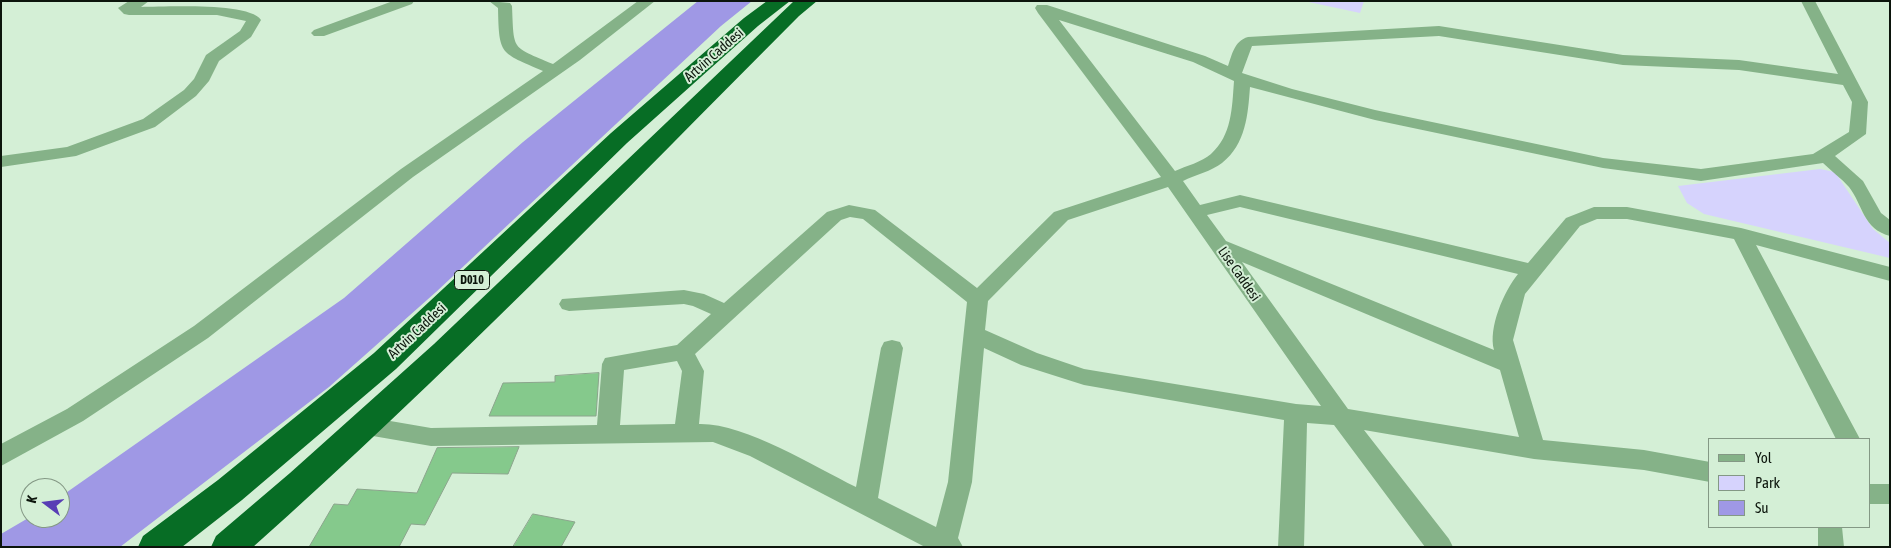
<!DOCTYPE html>
<html>
<head>
<meta charset="utf-8">
<style>
  body { margin:0 }
  #map { position:relative; width:1891px; height:548px; overflow:hidden; background:#d4efd6; font-family:"Asap Condensed",sans-serif }
  canvas { display:block }
  .frame { position:absolute; inset:0; border:2px solid #0c150c; pointer-events:none }
  .legend { position:absolute; left:1708px; top:438px; width:162px; height:90px; box-sizing:border-box; background:#d4efd6; border:1px solid #849885; margin:0; padding:6px 9px; list-style:none; font-size:15px; color:#0c150c }
  .legend li { display:flex; align-items:center; gap:10px; height:25px }
  .legend b { width:25px; border:1px solid #849885 }
  .north { position:absolute; left:20px; top:478px; width:50px; height:50px; box-sizing:border-box; background:#d4efd6; border:1px solid #849885; border-radius:50%; rotate:285deg; font-size:14px; font-weight:700; line-height:20px; text-align:center; color:#0c150c }
  .north::after { content:''; display:block; margin:auto; width:18px; height:22px; background:#583db5; clip-path:polygon(50% 0,100% 100%,50% 72%,0 100%) }
</style>
</head>
<body>
<div id="map">
<canvas width="1891" height="548"></canvas>
<div class="frame"></div>
<ul class="legend">
<li><b style="height:6px;background:#85b288"></b>Yol</li>
<li><b style="height:14px;background:#d6d3fd"></b>Park</li>
<li><b style="height:14px;background:#9f98e5"></b>Su</li>
</ul>
<div class="north">K</div>
</div>
<script>
const ctx = document.querySelector('canvas').getContext('2d');
ctx.lineJoin = 'round';
function fill(path, color) { ctx.fillStyle = color; ctx.fill(path, 'evenodd'); }
function stroke(path, color, width, dash) { ctx.strokeStyle = color; ctx.lineWidth = width; ctx.lineCap = dash ? 'butt' : 'round'; ctx.setLineDash(dash || []); ctx.stroke(path); }
function label(font, color, halo, rows, align = 'center') {
  ctx.font = font + ' "Asap Condensed",sans-serif'; ctx.lineWidth = 4; ctx.setLineDash([]); ctx.textBaseline = 'middle'; ctx.strokeStyle = halo; ctx.fillStyle = color; for (const [text, x, y, turn = 0] of rows) {
    ctx.save(); ctx.translate(x, y); ctx.rotate((+turn || 0) * Math.PI / 180); ctx.textAlign = isNaN(turn) ? turn : align; if (halo) ctx.strokeText(text, 0, 0); ctx.fillText(text, 0, 0); ctx.restore();
  }
}
const green = new Path2D(`
  M1304 1H1364L1360 13Z
  M1820 169 1835 172 1873 229 1890 243V258L1704 214 1687 203 1678 186Z`);
const water = new Path2D(`
  M698 1H752L721 26 436 292 329 387 120 547H1V534L30 517 60 518V497L344 298 523 142Z`);
const building = new Path2D(`
  M599 373 596 416H489L503 383 555 382V376Z
  M519 447 508 474 452 473 425 525 411 524 399 547H309L334 504 348 505 357 489 417 493 437 448Z
  M533 514 575 522 561 547H513Z`);
const minor = new Path2D(`
  M129 1H149L141 7C164 7 249 2 261 20L251 37 219 61 209 81 196 96 155 127 76 156 1 167V156L67 147 143 119 184 90 194 79 206 55 240 31 246 21 217 15H129L124 14 118 8Z
  M393 1H414L412 4 324 36H314L311 33 314 30Z
  M489 1 510 3 512 6C514 52 511 46 553 64L638 1H655L580 60 413 177 208 338 83 421 1 466V444L67 409 194 326 401 169 543 71C500 52 499 56 498 8Z
  M1801 1H1815L1868 102 1866 134 1835 156 1863 181 1881 213 1890 220V236C1863 229 1863 205 1849 187 1841 178 1831 171 1823 163L1701 181 1603 168 1375 120 1250 87C1248 114 1246 144 1222 163 1212 171 1195 175 1183 181L1200 205 1240 195 1528 263 1566 218 1594 207H1627L1741 228 1890 267V281L1756 245 1860 439H1836L1734 239 1627 219H1597L1580 226 1525 294 1513 340 1543 440 1644 450 1710 462V482L1644 470 1534 459 1364 430 1449 539 1453 547H1425L1334 425 1307 423 1304 547H1278L1284 420 1084 385 1021 365 984 348 972 482 958 538 963 547H925L750 456 713 442 431 446 367 435 359 433 355 426 359 419 367 417 431 428 597 425 602 364 605 358 677 345 711 314 693 306 684 304 569 311 562 309 559 304 562 299 684 290 704 294 724 303 827 212 849 205 875 210 977 288 1054 212 1161 177 1038 13 1035 8 1037 5H1047L1205 56 1228 66C1232 55 1234 41 1248 37L1439 26 1623 55 1739 60 1838 74ZM1059 20 1193 62 1234 81C1232 108 1232 135 1211 154 1202 162 1186 166 1175 171ZM1439 36 1623 65 1739 70 1843 85 1852 102 1849 132 1813 154 1701 169 1603 158 1375 110 1292 89 1242 73 1252 46ZM1168 187 1321 406 1296 404 1084 369 1037 353 985 330 988 301 1068 220ZM1240 207 1518 274C1504 291 1488 328 1494 350L1226 241 1207 215ZM850 217 863 219 967 302 948 482 936 527 878 498 903 348 900 342 892 340 884 342 881 348 856 487C813 466 745 423 699 424L704 371 695 354 841 220ZM1242 262 1500 370 1519 437 1348 409ZM677 361 682 371 675 424 620 425 624 370Z
  M1870 484H1890V504H1870Z
  M1818 527H1842L1844 547H1818Z`);
const highway = new Path2D(`
  M767 1H790L758 26 627 143 396 369 242 500 182 547H138L143 536 218 480 374 353 611 133 744 18Z
  M794 1H817L799 16C620 196 443 378 253 547H211L216 536 290 473 434 344Z`);
const shields = [
  [472,280,35]
];
const shieldNames = [
  ["D010",472,280]
];
const streetNames = [
  ["Artvin Caddesi",714,55,-41],
  ["Lise Caddesi",1239,274,55],
  ["Artvin Caddesi",417,331,-43]
];
fill(green, '#d6d3fd');
fill(water, '#9f98e5');
fill(building, '#85c98c');
stroke(building, '#8ba48c', 1);
fill(minor, '#85b288');
fill(highway, '#076d25');
for (const [x, y, w] of shields) { const box = new Path2D(); box.roundRect(x - w / 2, y - 9.5, w, 19, 4); ctx.fillStyle = '#d4efd6'; ctx.fill(box); stroke(box, '#0c150c', 1); }
label('bold 12px', '#0c150c', null, shieldNames);
label('14px', '#0c150c', '#d4efd6', streetNames);
</script>
</body>
</html>
